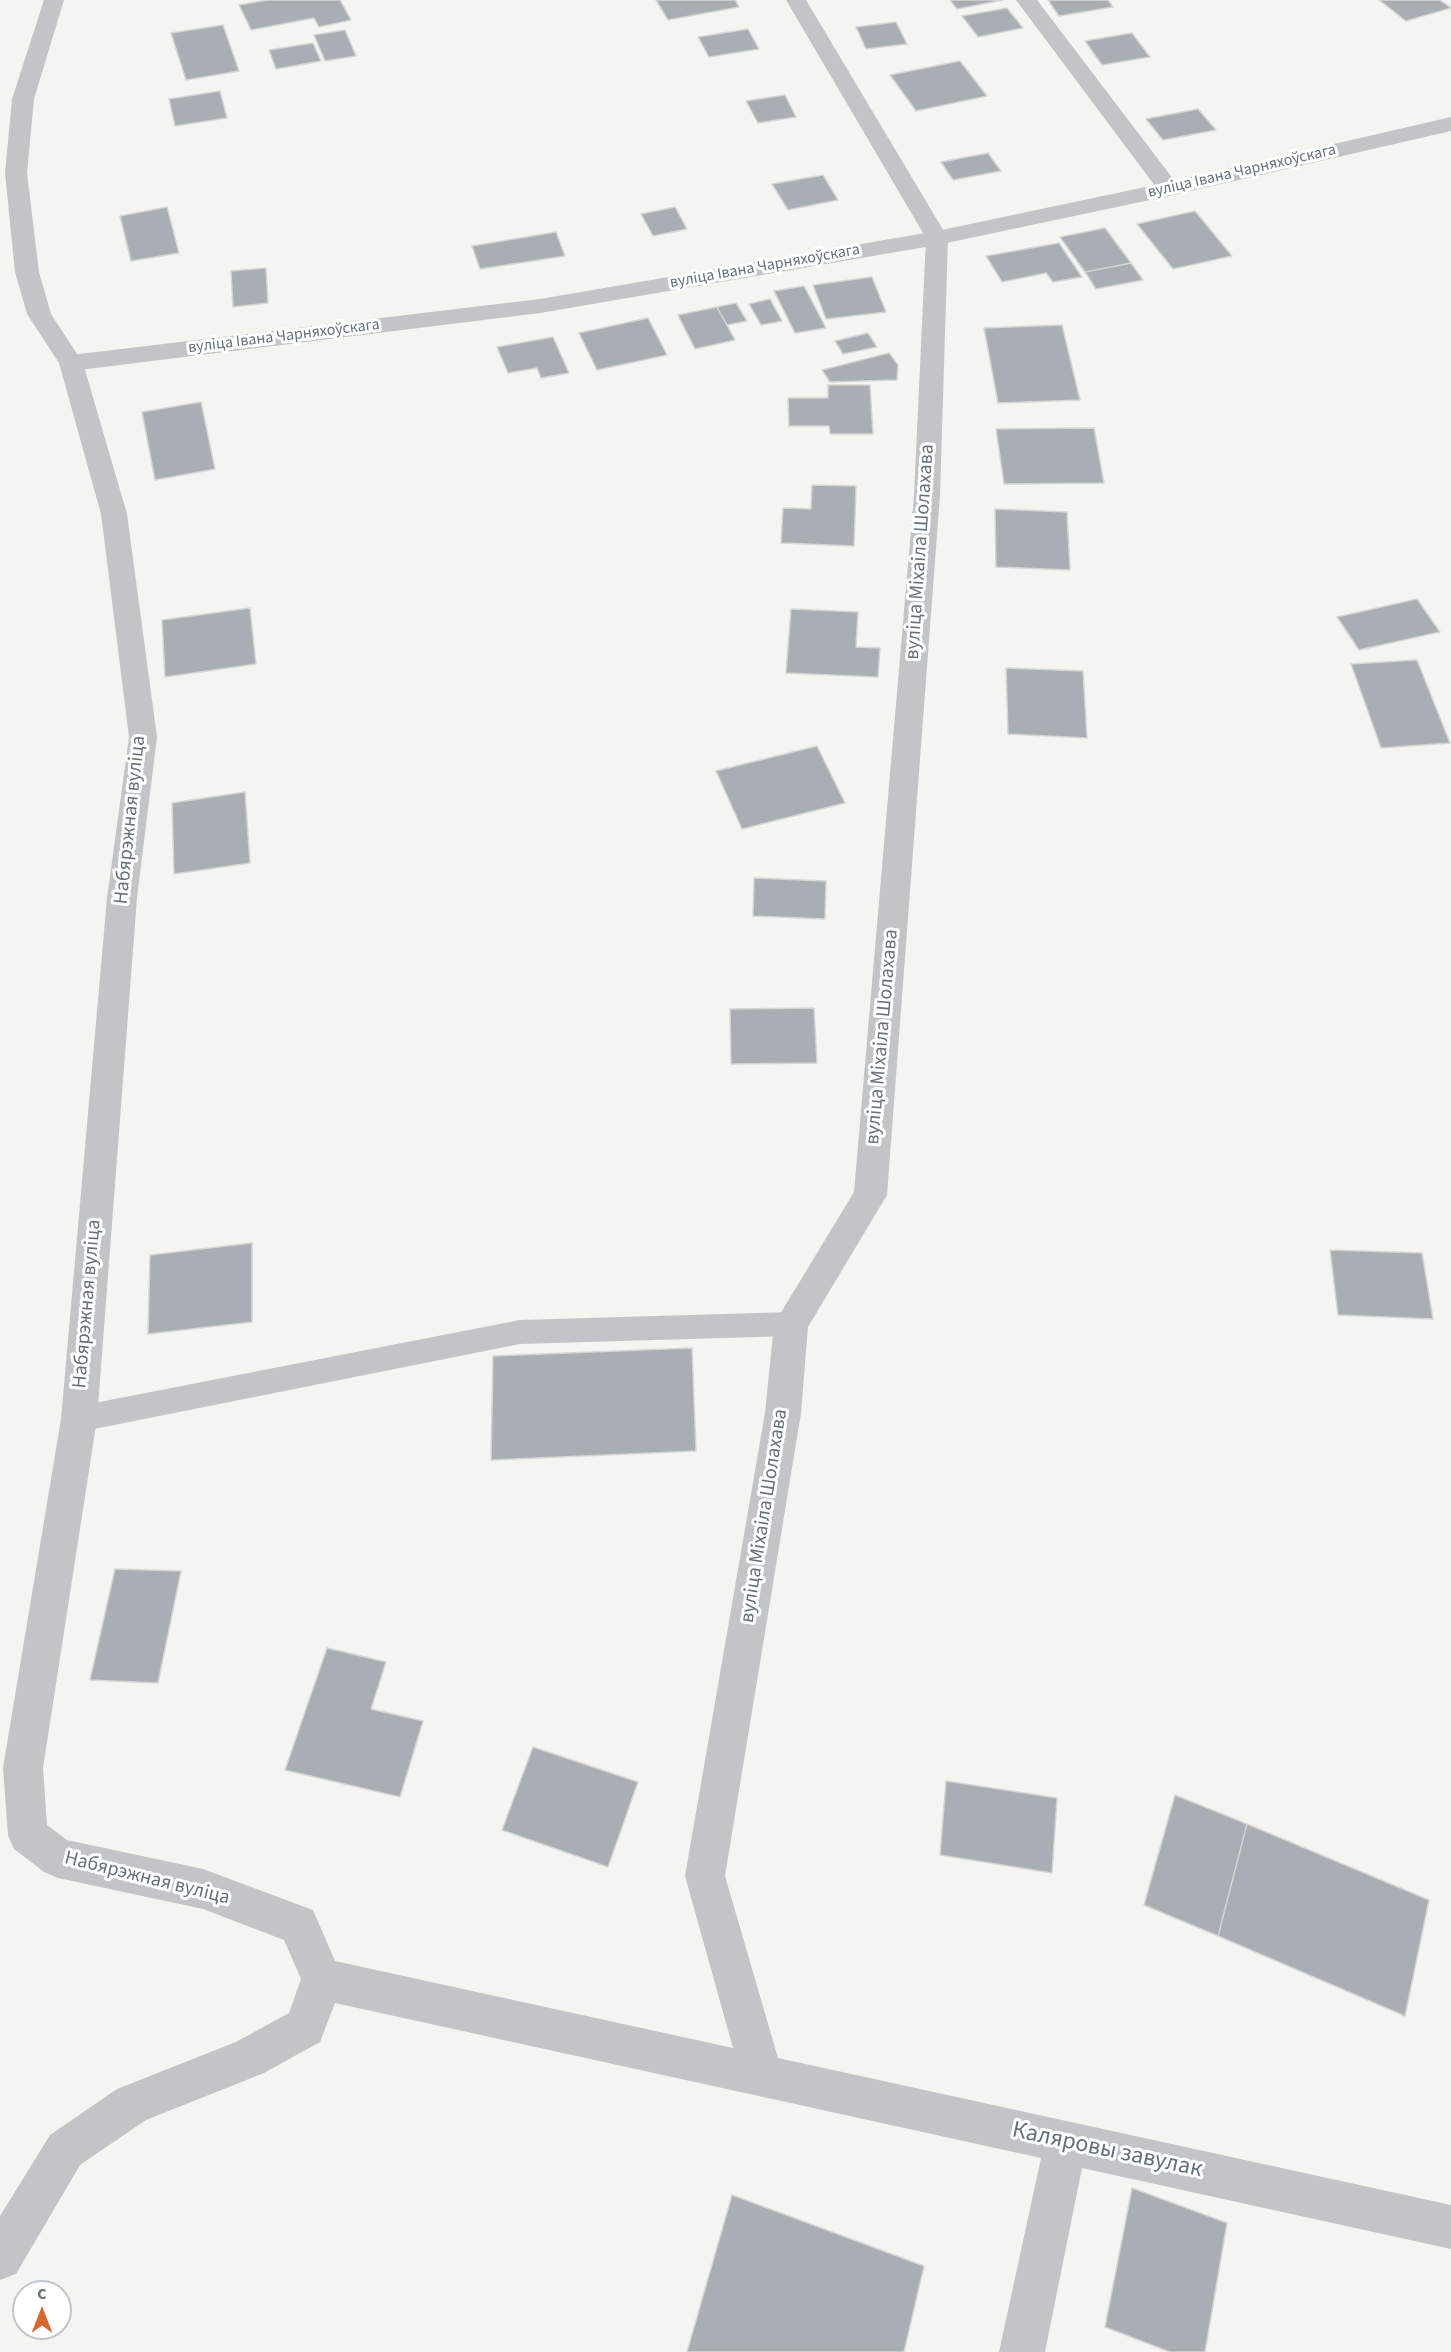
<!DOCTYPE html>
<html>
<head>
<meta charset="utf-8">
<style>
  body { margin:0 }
  #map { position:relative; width:1451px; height:2352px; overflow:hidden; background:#f4f4f1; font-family:"Source Sans 3",sans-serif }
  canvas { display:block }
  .north { position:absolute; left:12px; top:2280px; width:60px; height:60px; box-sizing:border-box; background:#fff; border:2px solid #c1c6cc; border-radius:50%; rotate:0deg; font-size:16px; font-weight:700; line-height:24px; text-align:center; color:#65717f }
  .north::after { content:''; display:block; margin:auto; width:21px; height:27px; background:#d56730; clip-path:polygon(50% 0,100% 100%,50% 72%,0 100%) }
</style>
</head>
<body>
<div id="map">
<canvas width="1451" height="2352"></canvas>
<div class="north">С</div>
</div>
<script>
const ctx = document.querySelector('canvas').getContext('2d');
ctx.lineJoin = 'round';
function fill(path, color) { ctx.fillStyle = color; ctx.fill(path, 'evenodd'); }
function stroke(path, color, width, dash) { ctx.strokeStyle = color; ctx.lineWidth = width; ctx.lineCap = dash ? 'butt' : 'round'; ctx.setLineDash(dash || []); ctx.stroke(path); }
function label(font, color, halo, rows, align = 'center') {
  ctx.font = font + ' "Source Sans 3",sans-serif'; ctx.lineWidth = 6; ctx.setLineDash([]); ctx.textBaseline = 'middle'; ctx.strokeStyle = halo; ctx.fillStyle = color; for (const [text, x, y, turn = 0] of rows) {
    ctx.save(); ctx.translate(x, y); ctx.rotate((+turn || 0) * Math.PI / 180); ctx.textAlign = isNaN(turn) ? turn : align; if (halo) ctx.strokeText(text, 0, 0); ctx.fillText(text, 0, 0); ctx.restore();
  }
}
const building = new Path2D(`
  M267 0H340L351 20 319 27 314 18 251 30 239 5Z
  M656 0H735L739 7 668 20Z
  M950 0H1003L957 9Z
  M1048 0H1108L1113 7 1059 16Z
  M1379 0H1440L1451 8 1406 21Z
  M1007 8 1023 28 978 37 962 16Z
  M896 22 907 44 866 49 856 27Z
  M223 25 239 71 186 80 171 33Z
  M748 29 759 49 709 57 698 37Z
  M345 30 356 56 325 61 314 35Z
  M1132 33 1150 57 1102 65 1085 41Z
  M313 43 321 61 276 69 269 50Z
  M960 61 987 96 916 111 890 75Z
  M220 91 227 118 175 126 169 99Z
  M785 95 796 117 758 123 746 101Z
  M1198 109 1216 130 1163 140 1146 119Z
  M988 153 1001 171 953 180 941 162Z
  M823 175 838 200 788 210 772 184Z
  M167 207 179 253 131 261 120 216Z
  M675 207 687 229 653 236 641 214Z
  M1195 211 1232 256 1173 269 1137 224Z
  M1105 228 1131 263 1085 272 1060 237Z
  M556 232 565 256 480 269 472 246Z
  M1059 243 1082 277 1053 282 1046 273 1002 282 986 256Z
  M1131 263 1143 280 1096 289 1085 272Z
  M266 268 268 303 233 307 231 271Z
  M872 277 886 312 826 319 813 285Z
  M804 286 826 328 795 333 774 291Z
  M770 299 782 321 761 325 749 304Z
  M736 303 747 321 727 325 717 307Z
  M717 307 735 340 695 349 678 315Z
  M648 318 667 355 597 370 579 333Z
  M1062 325 1080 400 998 403 984 328Z
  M868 333 877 347 843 354 835 341Z
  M553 337 569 373 541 378 537 368 508 373 497 347Z
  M889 353 898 365 897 380 830 382 822 370Z
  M828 385H870L873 434H830L829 426H789L788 398H828Z
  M201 402 215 469 155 480 142 412Z
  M1094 428 1104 483 1004 484 996 429Z
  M812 485 856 486 854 546 781 543 783 508 811 509Z
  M995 509 1067 512 1070 570 996 567Z
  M1417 599 1440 632 1359 650 1337 617Z
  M250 608 256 664 165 677 162 620Z
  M791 609 858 612 856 647 880 648 878 677 786 673Z
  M1417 660 1450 743 1381 748 1351 664Z
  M1006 668 1083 671 1087 738 1008 734Z
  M817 746 845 803 742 829 716 771Z
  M245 792 250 863 174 874 172 803Z
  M754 878 826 881 825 919 753 916Z
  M814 1008 817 1063 731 1064 730 1009Z
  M252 1243V1322L148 1334 150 1255Z
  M1330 1250 1422 1253 1433 1319 1338 1315Z
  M692 1348 696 1451 491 1460 493 1356Z
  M115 1569 181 1571 158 1683 90 1680Z
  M327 1648 386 1662 371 1709 423 1721 400 1797 285 1770Z
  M533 1747 638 1782 608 1867 502 1830Z
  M946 1781 1057 1798 1052 1873 940 1855Z
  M1175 1795 1247 1824 1218 1936 1144 1905Z
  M1247 1824 1429 1900 1405 2016 1218 1936Z
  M1132 2188 1227 2223 1205 2352H1170L1105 2327Z
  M732 2195 924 2266 904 2352H687Z`);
const service = new Path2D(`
  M791 1312 800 1316 804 1324 800 1332 791 1336 520 1344 79 1432 69 1428 65 1419 69 1410 79 1406 520 1320Z`);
const minor = new Path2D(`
  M44 0H64L34 99 27 173 39 272 51 314 83 363 127 514 157 737 137 898 97 1419 43 1768 47 1825 67 1840 203 1869 313 1910 335 1961 733 2048 685 1876 765 1413 774 1324 854 1192 914 495 926 238 786 0H806L948 238 940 495 887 1195 808 1327 801 1413 725 1876 778 2058 1451 2205V2249L1082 2168 1045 2352H999L1041 2158 335 2003 320 2042 264 2073 146 2120 80 2165 16 2274 0 2280V2216L50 2135 117 2089 236 2042 289 2013 301 1979 284 1940 203 1909 58 1878 44 1872 14 1849 8 1835 3 1768 61 1419 107 898 129 737 101 514 59 363 27 314 15 272 5 173 12 99Z
  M1016 0H1037L1177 184 1180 189 1177 194H1161Z`);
const tertiary = new Path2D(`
  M1451 117V131L1169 196 937 245 540 313 71 371 62 368 59 363 62 358 71 355 540 299 937 231 1169 182Z`);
const farStreetnames = [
  ["вуліца Івана Чарняхоўскага",1242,172,-13],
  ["вуліца Івана Чарняхоўскага",765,267,-10],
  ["вуліца Івана Чарняхоўскага",284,337,-7]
];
const streetNames = [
  ["вуліца Міхаіла Шолахава",921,552,-86],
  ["Набярэжная вуліца",131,820,-84],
  ["вуліца Міхаіла Шолахава",883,1037,-85],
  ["Набярэжная вуліца",88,1304,-85],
  ["вуліца Міхаіла Шолахава",765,1516,-81],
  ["Набярэжная вуліца",147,1879,14]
];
const nearStreetnames = [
  ["Каляровы завулак",1107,2151,12]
];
fill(building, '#a8aeb4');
stroke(building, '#d5d5d3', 1.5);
fill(service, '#c2c4c8');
fill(minor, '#c2c4c8');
fill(tertiary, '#c2c4c8');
label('16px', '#65717f', '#fff', farStreetnames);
label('20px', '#65717f', '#fff', streetNames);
label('24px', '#65717f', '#fff', nearStreetnames);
</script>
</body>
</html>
